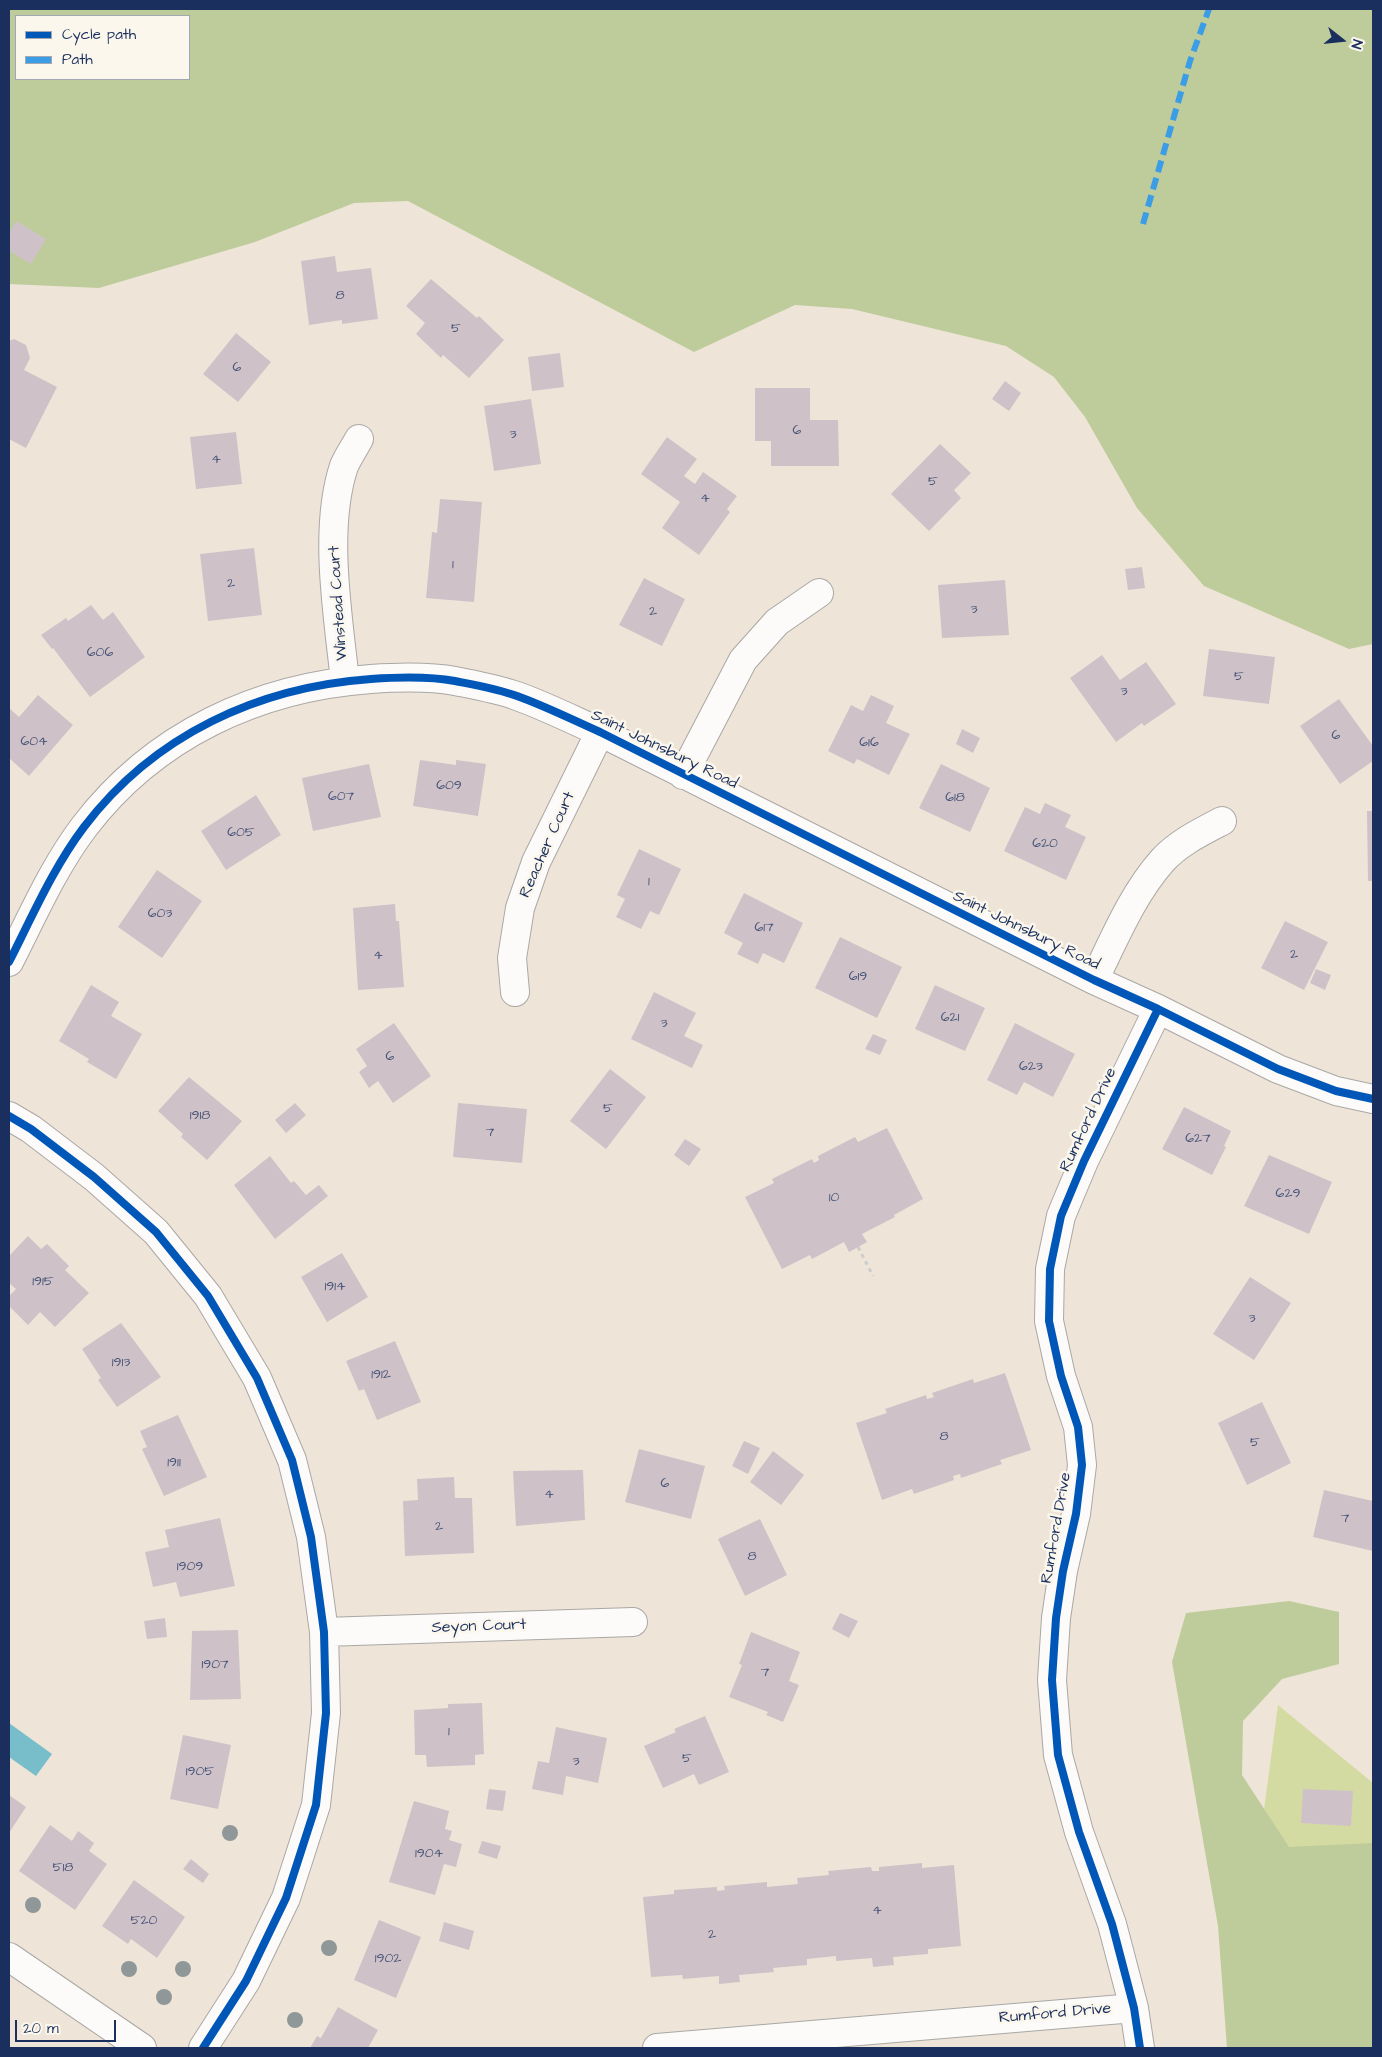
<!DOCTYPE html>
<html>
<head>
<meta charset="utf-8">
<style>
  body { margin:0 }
  #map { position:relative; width:1382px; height:2057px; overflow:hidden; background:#eee5d8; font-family:"Architects Daughter",sans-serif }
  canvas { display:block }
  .frame { position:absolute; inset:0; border:10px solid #1b2f5e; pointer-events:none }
  .legend { position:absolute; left:15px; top:15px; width:175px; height:65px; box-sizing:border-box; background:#fbf7ec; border:1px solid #a1a7b3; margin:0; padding:6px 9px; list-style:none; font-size:15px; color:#1b2f5e }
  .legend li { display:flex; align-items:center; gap:10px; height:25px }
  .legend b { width:25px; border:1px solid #a1a7b3 }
  .north { position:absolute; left:1317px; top:15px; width:50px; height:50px; -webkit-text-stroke:4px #fbf7ec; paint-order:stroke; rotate:106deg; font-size:14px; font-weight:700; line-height:20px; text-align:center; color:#1b2f5e }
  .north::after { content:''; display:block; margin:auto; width:18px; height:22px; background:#1b2f5e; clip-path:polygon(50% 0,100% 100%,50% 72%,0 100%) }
  .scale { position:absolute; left:15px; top:2020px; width:101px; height:22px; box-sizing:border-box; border:2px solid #1b2f5e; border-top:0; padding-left:6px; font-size:15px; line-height:18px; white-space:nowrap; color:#1b2f5e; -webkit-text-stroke:4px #fbf7ec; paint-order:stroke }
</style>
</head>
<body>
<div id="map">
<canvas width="1382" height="2057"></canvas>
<div class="frame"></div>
<ul class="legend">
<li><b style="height:6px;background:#0057b8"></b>Cycle path</li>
<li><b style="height:6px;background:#3b9de6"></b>Path</li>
</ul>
<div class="north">N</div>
<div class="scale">20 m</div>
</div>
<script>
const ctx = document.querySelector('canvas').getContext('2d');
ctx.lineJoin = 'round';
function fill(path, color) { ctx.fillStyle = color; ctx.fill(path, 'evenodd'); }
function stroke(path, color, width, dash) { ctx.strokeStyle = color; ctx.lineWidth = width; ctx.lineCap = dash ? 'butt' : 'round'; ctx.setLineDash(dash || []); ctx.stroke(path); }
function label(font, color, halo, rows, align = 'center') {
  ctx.font = font + ' "Architects Daughter",sans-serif'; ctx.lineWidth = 5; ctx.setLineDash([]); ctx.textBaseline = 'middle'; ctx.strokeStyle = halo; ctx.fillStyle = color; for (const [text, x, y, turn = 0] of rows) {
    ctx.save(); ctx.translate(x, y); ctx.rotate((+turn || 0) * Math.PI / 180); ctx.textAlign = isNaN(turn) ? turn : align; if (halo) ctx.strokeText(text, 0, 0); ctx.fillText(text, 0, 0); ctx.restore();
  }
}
const green = new Path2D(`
  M1278 1705 1373 1783V2048H1232Z`);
const forest = new Path2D(`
  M9 9H1373V644L1349 649 1204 586 1137 508 1085 417 1054 377 1006 346 852 309 795 305 694 352 408 201 354 203 255 242 99 288 9 284ZM16 16H189V79H16Z
  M1289 1601 1339 1612V1664L1282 1679 1243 1721 1242 1775 1289 1847 1373 1843V2048H1227L1218 1926 1172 1662 1186 1613Z`);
const water = new Path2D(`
  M9 1723 52 1754 36 1776 9 1757Z`);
const building = new Path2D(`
  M16 221 46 239 31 264 9 251V233Z
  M335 256 337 272 371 268 378 319 342 324V320L309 325 301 261Z
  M431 279 477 318 479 316 504 340 469 378 443 355 441 358 416 334 425 323 406 306Z
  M236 333 271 362 238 402 203 374Z
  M14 339 26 345 30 358 24 370 57 387 26 448 9 439V341Z
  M560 353 564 387 532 391 528 357Z
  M1005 381 1021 393 1009 411 992 399Z
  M755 388H810V420H838L839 466H771V441H755Z
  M531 399 541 464 494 471 484 406Z
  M236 432 242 484 196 489 190 437Z
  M667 437 697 459 684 476 695 484 703 472 737 496 727 509 730 512 699 555 662 528 680 502 641 474Z
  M940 444 971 473 954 490 961 498 929 531 891 494Z
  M440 499 482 502 474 602 426 598 432 532 437 533Z
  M254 548 262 615 208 621 200 554Z
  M1142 567 1145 588 1128 590 1125 569Z
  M644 578 685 599 662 646 619 625Z
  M1005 580 1009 635 942 638 938 585Z
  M91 605 103 620 113 612 145 657 90 697 53 648 52 649 41 635 66 618 68 621Z
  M1209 649 1275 657 1269 704 1203 696Z
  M1102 655 1120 680 1146 662 1176 704 1144 726 1142 723 1116 742 1070 678Z
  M38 695 73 725 29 776 9 758V708L19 717Z
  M871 695 894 706 886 723 910 734 889 775 857 759 854 764 828 751 851 705 863 711Z
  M1339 699 1373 746V761L1340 784 1300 726Z
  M962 729 980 738 973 753 956 744Z
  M420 760 456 765V760L486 764 478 816 413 806Z
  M369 764 381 817 313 831 302 778Z
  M941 764 990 788 970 832 919 808Z
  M256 795 281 835 226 870 201 831Z
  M1045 803 1071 815 1065 827 1086 837 1066 880 1004 851 1025 807 1040 814Z
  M1367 811H1373V881H1368Z
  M639 849 681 869 659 915 650 911 641 929 616 917 625 899 617 895Z
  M157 870 202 901 162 958 118 927Z
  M744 893 803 923 784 963 763 953 758 964 737 954 743 943 724 933Z
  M395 904 396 921H399L404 987 358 990 353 908Z
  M1285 921 1328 942 1304 990 1261 968Z
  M840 937 902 967 877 1018 815 988Z
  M1316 969 1331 975 1325 990 1310 983Z
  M91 985 119 1002 111 1016 142 1034 116 1079 87 1062 89 1059 59 1041Z
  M935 985 985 1008 965 1051 915 1029Z
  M654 992 696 1013 684 1036 703 1045 692 1068 631 1039Z
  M394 1023 431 1076 393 1103 378 1081 369 1088 359 1072 367 1066 356 1049Z
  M1015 1023 1075 1054 1053 1097 1024 1082 1017 1095 987 1080Z
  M873 1034 887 1040 880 1055 865 1049Z
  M610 1069 646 1097 606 1149 570 1121Z
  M189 1077 242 1121 207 1160 181 1137 183 1134 158 1111Z
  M295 1103 306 1115 286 1133 275 1120Z
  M458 1103 527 1109 522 1163 453 1157Z
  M1184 1107 1231 1131 1224 1146 1226 1147 1212 1175 1162 1149Z
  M887 1128 923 1199 894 1215 895 1217 862 1234 867 1242 849 1252 844 1242 812 1259 810 1255 782 1269 745 1197 774 1183 772 1179 812 1159 814 1163 819 1160 818 1156 855 1137 858 1142Z
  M685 1139 701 1149 689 1166 674 1155Z
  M1269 1155 1332 1182 1309 1234 1244 1206Z
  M270 1156 291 1183 294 1181 306 1195 319 1185 328 1196 275 1239 234 1185Z
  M28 1236 41 1249 47 1244 69 1266 65 1270 89 1293 55 1327 40 1312 28 1325 9 1306V1296L16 1289 9 1283 10 1280 9 1279V1256Z
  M342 1253 368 1297 327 1322 301 1277Z
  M1250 1277 1291 1303 1254 1360 1213 1334Z
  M121 1323 161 1377 117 1407 98 1380 101 1378 82 1349Z
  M395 1341 421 1402 377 1420 364 1389 359 1391 346 1361Z
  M1005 1373 1031 1450 1000 1460 1002 1464 961 1478 960 1474 953 1476 954 1480 914 1494 912 1489 882 1500 856 1423 887 1413 885 1409 926 1395 927 1399 934 1397 932 1393 973 1379 974 1383Z
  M1262 1402 1291 1463 1247 1485 1218 1423Z
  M178 1415 207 1477 164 1496 142 1449 147 1447 140 1431Z
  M744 1441 760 1448 748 1474 732 1466Z
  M639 1449 705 1466 691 1519 625 1502Z
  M773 1451 804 1475 781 1505 750 1482Z
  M583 1470 585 1520 516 1526 513 1471Z
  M454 1477 455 1498H472L474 1553 405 1556 403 1501 418 1500 417 1479Z
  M1324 1490 1373 1501V1551L1313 1537Z
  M220 1518 235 1586 180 1597 176 1582 153 1587 145 1552 169 1547 165 1530Z
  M760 1519 787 1575 745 1596 718 1539Z
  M840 1613 858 1621 849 1638 832 1629Z
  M165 1618 167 1637 147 1639 144 1621Z
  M238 1630 241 1699 190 1700 192 1631Z
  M751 1632 800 1652 789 1681 799 1685 783 1722 766 1715 768 1712 729 1697 742 1665 739 1664Z
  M482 1703 484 1754 475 1755V1765L427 1767 426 1755H415L414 1710 448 1708V1704Z
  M705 1716 729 1772 699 1785 694 1774 663 1788 644 1746 676 1732 674 1729Z
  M556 1727 607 1738 598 1783 566 1776 563 1795 532 1789 538 1761 549 1763Z
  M183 1735 231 1745 218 1809 170 1799Z
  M489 1789 506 1791 503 1811 486 1809Z
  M1303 1789 1353 1791 1351 1826 1301 1823Z
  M9 1795 26 1807 9 1833Z
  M414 1801 449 1811 445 1829 452 1831 449 1840 462 1844 456 1867 444 1864 435 1895 389 1882Z
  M50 1825 72 1841 78 1831 94 1843 89 1851 107 1864 75 1910 19 1871Z
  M482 1841 501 1846 497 1859 478 1853Z
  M191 1859 209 1874 203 1883 183 1869Z
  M922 1863V1868L954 1865 961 1946 928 1949V1954L893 1957 894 1965 873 1967 872 1958 836 1961V1956L807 1959V1965L773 1968 774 1972 739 1975 740 1982 719 1984V1976L683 1979 682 1975 651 1977 643 1897 674 1894V1890L717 1887V1891L725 1890 724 1886 767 1882V1887L798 1884 797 1878 829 1875 828 1871 871 1867 872 1871H879V1867Z
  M134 1880 185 1917 157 1958 131 1939 128 1944 102 1926Z
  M379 1920 421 1937 396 1998 354 1980Z
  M444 1922 474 1931 469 1950 439 1941Z
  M338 2007 378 2030 368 2048H310L317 2036 321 2038Z`);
const path = new Path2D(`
  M858 1247 873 1276`);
const minor = new Path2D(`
  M345 681C338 615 323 529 344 466 348 457 354 448 359 439
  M683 775 743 660 777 622 819 593
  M9 962C32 917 53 868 84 827 154 735 258 687 371 679 399 677 428 676 455 681 475 685 498 689 517 696 545 706 573 720 600 732L1094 980 1158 1009 1278 1069 1336 1091 1373 1099
  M1094 980C1114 940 1132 895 1162 861 1178 843 1201 832 1222 821
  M515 992 512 958 520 908 536 862 600 732
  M9 1116 31 1129 94 1177 156 1232 208 1296 257 1378 292 1460 311 1537 324 1632 326 1713 316 1805 286 1898 246 1981 203 2048
  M324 1632 633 1622
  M9 1957 142 2048
  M657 2048 1134 2008
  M1140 2048 1134 2008 1112 1924 1079 1832 1058 1755 1052 1680 1056 1618 1063 1571 1076 1514 1082 1465 1078 1427 1061 1376 1049 1321 1050 1269 1061 1216 1084 1161 1158 1009`);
const quiet = new Path2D(`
  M1143 224 1190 61 1209 9`);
const cycleway = new Path2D(`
  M9 962C32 917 53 868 84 827 154 735 258 687 371 679 399 677 428 676 455 681 475 685 498 689 517 696 545 706 573 720 600 732L1094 980 1158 1009 1278 1069 1336 1091 1373 1099
  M9 1116 31 1129 94 1177 156 1232 208 1296 257 1378 292 1460 311 1537 324 1632 326 1713 316 1805 286 1898 246 1981 203 2048
  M1140 2048 1134 2008 1112 1924 1079 1832 1058 1755 1052 1680 1056 1618 1063 1571 1076 1514 1082 1465 1078 1427 1061 1376 1049 1321 1050 1269 1061 1216 1084 1161 1158 1009`);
const trees = [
  [230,1833],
  [33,1905],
  [329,1948],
  [129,1969],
  [183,1969],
  [164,1997],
  [295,2020]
];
const numberNames = [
  ["8",340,296],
  ["5",456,329],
  ["6",237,368],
  ["6",797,431],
  ["3",513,435],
  ["4",216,460],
  ["5",933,482],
  ["4",705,499],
  ["1",453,565],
  ["2",231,584],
  ["3",974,610],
  ["2",653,612],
  ["606",100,653],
  ["5",1239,677],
  ["3",1124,692],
  ["6",1336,736],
  ["604",34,742],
  ["616",869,743],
  ["609",449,786],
  ["607",341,797],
  ["618",955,798],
  ["605",241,833],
  ["620",1045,844],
  ["1",649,882],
  ["603",160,914],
  ["617",764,928],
  ["2",1294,955],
  ["4",378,956],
  ["619",858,977],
  ["621",950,1018],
  ["3",664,1024],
  ["6",390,1057],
  ["623",1031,1067],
  ["5",608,1109],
  ["1918",200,1116],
  ["7",490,1133],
  ["627",1198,1139],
  ["629",1288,1194],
  ["10",834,1198],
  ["1915",43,1282],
  ["1914",335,1287],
  ["3",1252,1319],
  ["1913",121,1363],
  ["1912",381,1375],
  ["8",944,1437],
  ["5",1255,1443],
  ["1911",174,1463],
  ["6",665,1484],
  ["4",549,1495],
  ["7",1345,1519],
  ["2",439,1527],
  ["8",752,1557],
  ["1909",190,1567],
  ["1907",215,1665],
  ["7",765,1673],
  ["1",449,1732],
  ["5",687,1759],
  ["3",576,1762],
  ["1905",200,1772],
  ["1904",429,1854],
  ["518",63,1868],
  ["4",877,1911],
  ["520",144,1921],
  ["2",712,1935],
  ["1902",388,1959]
];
const streetNames = [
  ["Winstead Court",339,603,-94],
  ["Saint Johnsbury Road",664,750,26],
  ["Reacher Court",548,845,-66],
  ["Saint Johnsbury Road",1026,931,26],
  ["Rumford Drive",1089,1120,-65],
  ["Rumford Drive",1057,1528,-80],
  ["Seyon Court",479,1627,-2],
  ["Rumford Drive",1055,2014,-5]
];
fill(green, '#d3dba3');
fill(forest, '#becb9a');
fill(water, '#77bdca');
fill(building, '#cec2c8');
stroke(minor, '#aaa7a5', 30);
stroke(path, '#cdcccd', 3, [4, 4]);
stroke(minor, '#fcfbf9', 28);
stroke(quiet, '#3b9de6', 6, [12, 6]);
stroke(cycleway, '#0057b8', 8);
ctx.fillStyle = '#909798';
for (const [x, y] of trees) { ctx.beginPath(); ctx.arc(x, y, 8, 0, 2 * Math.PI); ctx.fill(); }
label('14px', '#485478', null, numberNames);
label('16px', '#1b2f5e', '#fbf7ec', streetNames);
</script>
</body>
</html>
